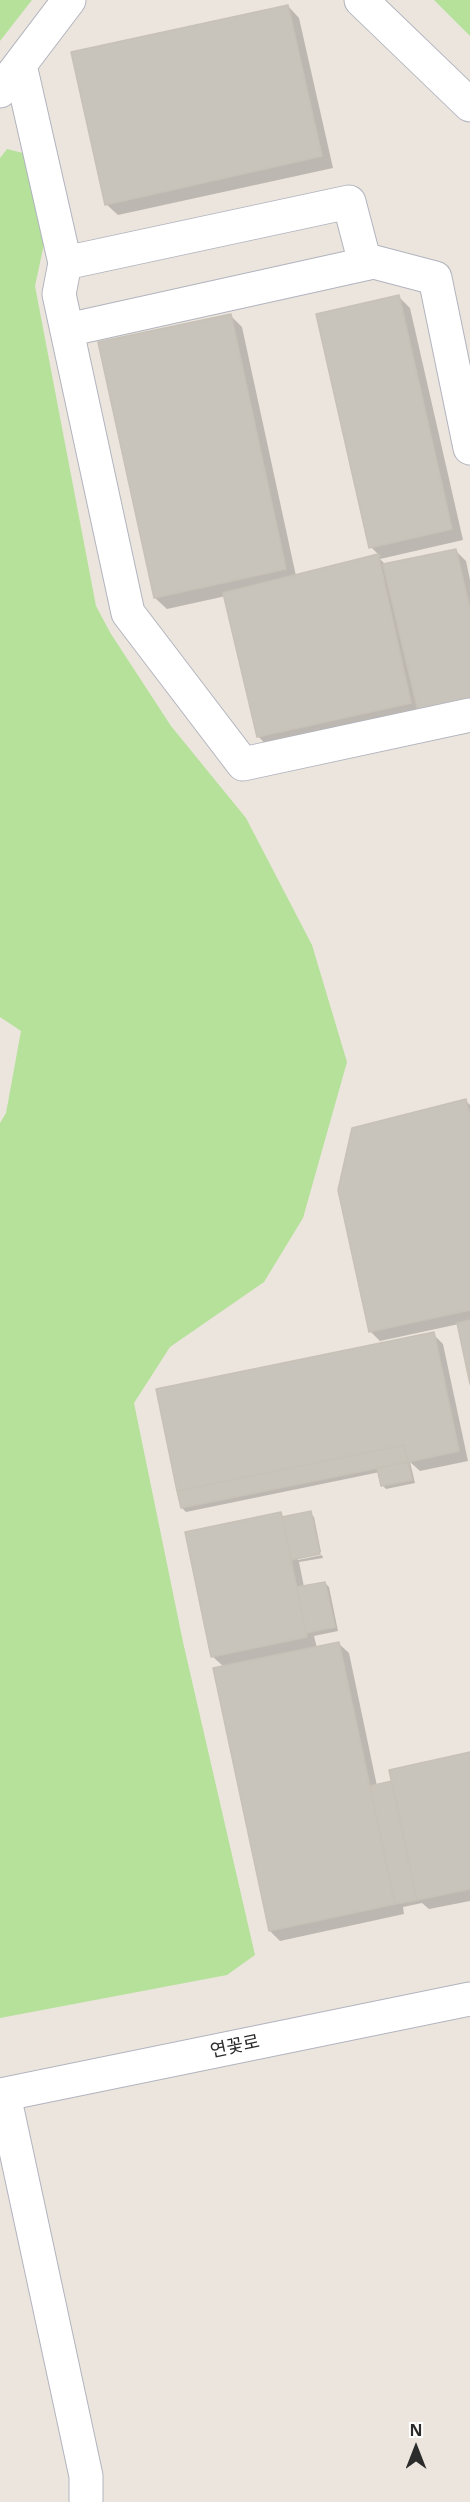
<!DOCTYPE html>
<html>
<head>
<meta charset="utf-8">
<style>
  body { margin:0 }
  #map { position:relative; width:470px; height:2502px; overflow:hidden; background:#ece5dd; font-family:"Open Sans",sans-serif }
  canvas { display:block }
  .north { position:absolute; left:386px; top:2418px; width:60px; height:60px; -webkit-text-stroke:4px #fff; paint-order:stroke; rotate:0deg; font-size:16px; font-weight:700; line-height:24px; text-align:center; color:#2b2b2b }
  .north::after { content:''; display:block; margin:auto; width:21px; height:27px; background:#2b2b2b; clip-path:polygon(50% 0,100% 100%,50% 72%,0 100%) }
</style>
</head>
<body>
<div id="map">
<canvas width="470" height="2502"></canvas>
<div class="north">N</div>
</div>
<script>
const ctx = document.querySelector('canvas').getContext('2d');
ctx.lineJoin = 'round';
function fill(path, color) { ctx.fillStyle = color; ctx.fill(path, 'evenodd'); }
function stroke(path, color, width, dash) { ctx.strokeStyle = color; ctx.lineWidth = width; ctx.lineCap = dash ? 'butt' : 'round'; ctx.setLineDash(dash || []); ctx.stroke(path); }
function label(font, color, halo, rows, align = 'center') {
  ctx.font = font + ' "Open Sans","Noto Sans KR",sans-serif'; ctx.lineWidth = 4.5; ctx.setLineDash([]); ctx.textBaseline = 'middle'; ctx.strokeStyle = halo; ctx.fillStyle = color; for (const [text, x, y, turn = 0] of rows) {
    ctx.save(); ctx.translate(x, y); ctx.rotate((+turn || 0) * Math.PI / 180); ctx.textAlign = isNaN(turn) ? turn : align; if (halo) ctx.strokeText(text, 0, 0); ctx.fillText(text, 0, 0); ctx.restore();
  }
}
const green = new Path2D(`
  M0 0H32L0 41Z
  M434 0H470V36Z
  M7 149 23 153 44 244 35 286 96 606 111 634 171 726 246 818 312 945 347 1062 303 1218 264 1282 170 1347 134 1403 183 1642 255 1955 227 1975 0 2018V1123L6 1113 21 1031 0 1017V158Z`);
const shadow = new Path2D(`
  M288 6 299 18 333 168 118 215 106 204Z
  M398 296 410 308 463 540 380 559 386 565 455 550 466 561 470 580V715L269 748 258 736 226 596 167 609 155 598 230 315 242 327 296 576 380 556 371 547Z
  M465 1100 470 1105V1377L459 1324 380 1341 370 1331Z
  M433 1334 443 1344 468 1461 420 1471 410 1462 415 1483 386 1489 382 1485 380 1472 186 1512 182 1508Z
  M310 1513 314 1517 321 1552 298 1557V1560L322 1555 323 1558 299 1562 304 1587 325 1583 329 1587 338 1631 314 1636 317 1648 338 1643 349 1653 377 1786 470 1754V1901L429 1909 422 1903 403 1907 404 1914 280 1941 270 1931 215 1669 224 1667 212 1656 281 1514 285 1518Z`);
const building = new Path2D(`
  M288 5 322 156 105 205 71 52Z
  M399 295 452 529 369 548 316 314Z
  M231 314 286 569 154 598 98 342Z
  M456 549 470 609V702L419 715 383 564Z
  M378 554 411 703 257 737 223 593Z
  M466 1099 470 1117V1310L369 1332 338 1190 352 1128Z
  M470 1320V1384L457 1323Z
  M434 1332 459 1451 408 1462 404 1445 177 1491 156 1389Z
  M404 1445 408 1462 181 1508 177 1491Z
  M408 1462 412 1480 381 1486 377 1468Z
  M311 1511 320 1554 291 1560 282 1517Z
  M281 1512 307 1637 211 1657 185 1532Z
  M325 1582 335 1627 306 1633 297 1587Z
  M339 1642 395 1904 269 1931 213 1668Z
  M470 1752V1889L417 1900 389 1770Z
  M392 1781 417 1900 395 1904 370 1786Z`);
const minor = new Path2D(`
  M361 0 470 105
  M20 65 65 263 59 294 128 613 243 764 470 715
  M0 91 69 0
  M65 263 349 202 365 263
  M67 330 374 262 435 278 470 448
  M0 2095 470 1999
  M4 2095 86 2476V2502`);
const streetNames = [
  ["연꽃로",235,2047,-12]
];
fill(green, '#b5e19b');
fill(shadow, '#0003');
fill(building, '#c8c3bb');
stroke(building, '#c7c1b7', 1.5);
stroke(minor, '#b1b4be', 35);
stroke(minor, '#fff', 33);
label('18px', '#2b2b2b', '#fff', streetNames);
</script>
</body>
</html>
